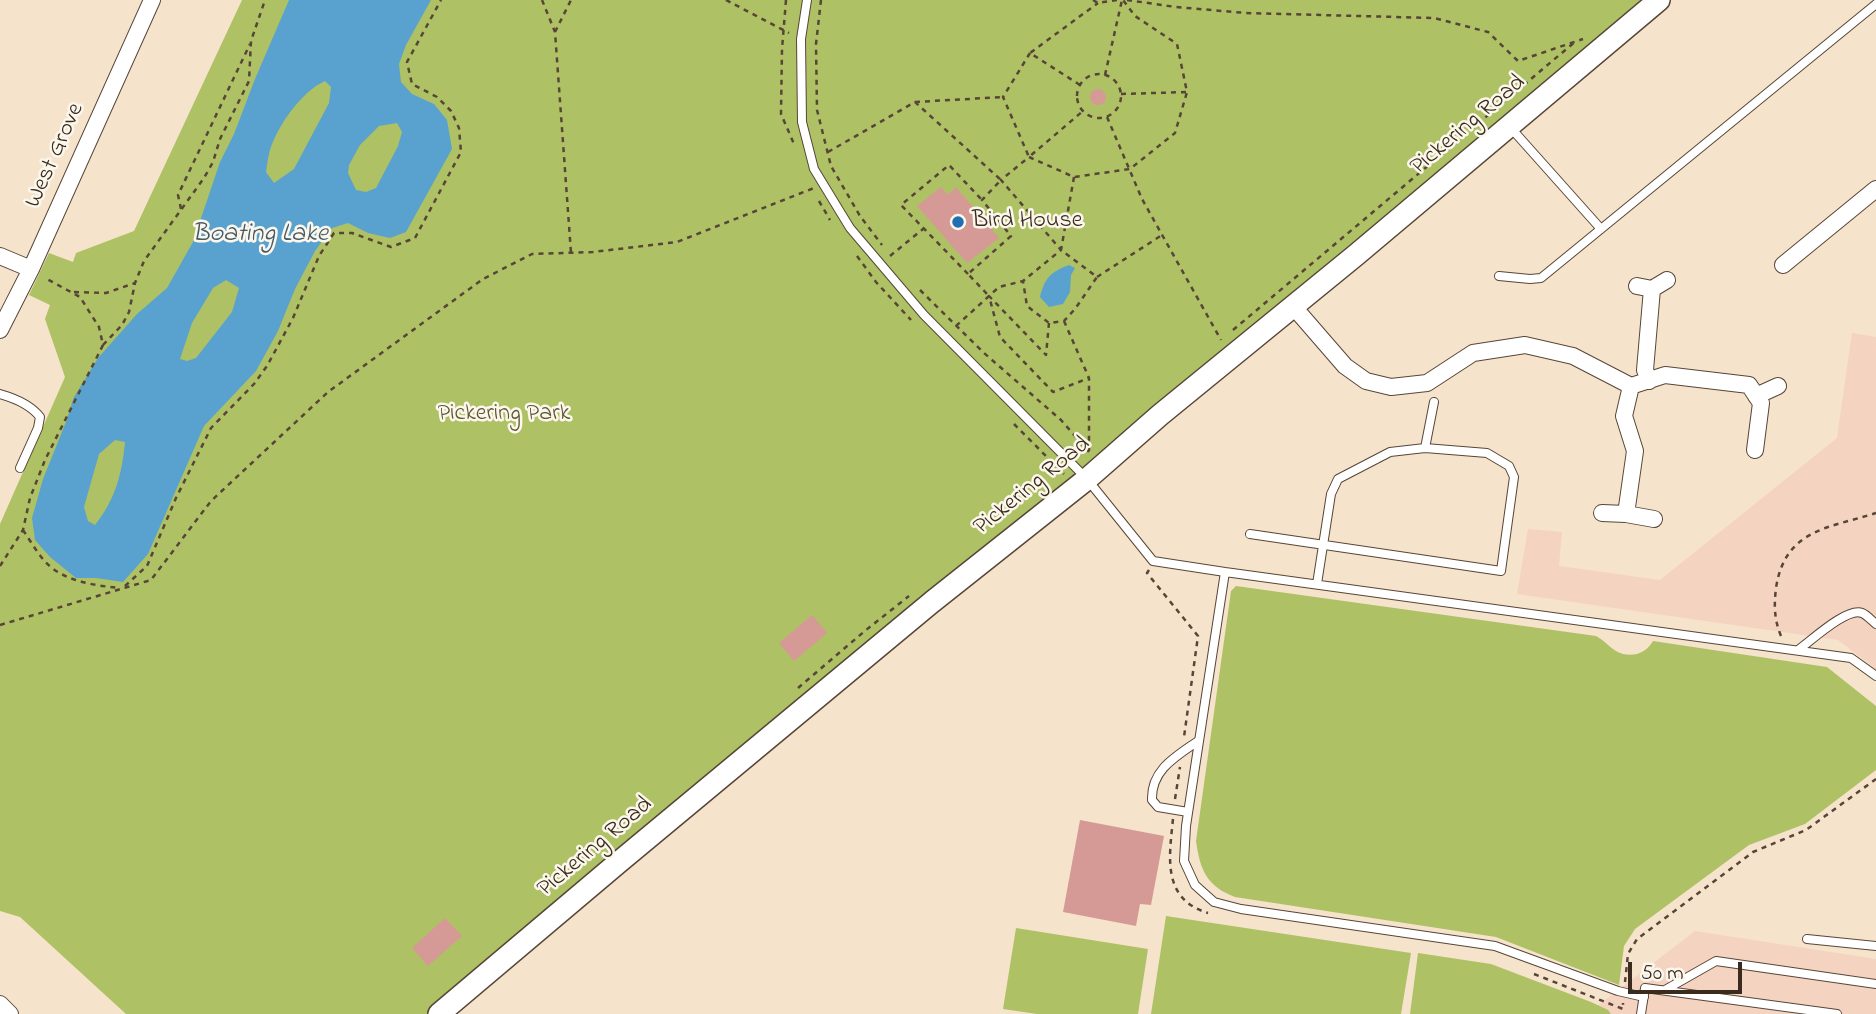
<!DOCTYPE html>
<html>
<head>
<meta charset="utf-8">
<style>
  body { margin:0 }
  #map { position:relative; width:1876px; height:1014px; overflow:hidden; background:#f6e3cb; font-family:"Indie Flower",sans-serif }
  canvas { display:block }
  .scale { position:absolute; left:1628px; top:962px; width:114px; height:32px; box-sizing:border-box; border:4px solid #3b2a1e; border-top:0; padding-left:9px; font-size:21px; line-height:24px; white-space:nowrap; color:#3b2a1e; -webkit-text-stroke:5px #fbf7ec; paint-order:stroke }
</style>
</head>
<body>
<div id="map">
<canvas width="1876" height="1014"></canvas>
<div class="scale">50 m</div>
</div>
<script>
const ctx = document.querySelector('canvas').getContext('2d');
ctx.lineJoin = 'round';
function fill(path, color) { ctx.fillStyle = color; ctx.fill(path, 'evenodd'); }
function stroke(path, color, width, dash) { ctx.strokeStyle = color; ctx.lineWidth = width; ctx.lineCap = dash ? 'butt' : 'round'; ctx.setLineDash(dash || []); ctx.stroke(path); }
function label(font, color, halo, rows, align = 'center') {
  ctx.font = font + ' "Indie Flower",sans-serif'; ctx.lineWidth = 5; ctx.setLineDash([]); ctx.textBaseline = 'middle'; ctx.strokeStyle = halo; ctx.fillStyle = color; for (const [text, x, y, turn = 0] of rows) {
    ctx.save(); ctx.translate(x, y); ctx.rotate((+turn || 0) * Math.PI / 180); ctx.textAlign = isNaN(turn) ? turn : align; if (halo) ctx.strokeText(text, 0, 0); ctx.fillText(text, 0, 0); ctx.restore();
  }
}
const built = new Path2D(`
  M1852 333 1876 337V669L1838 640 1517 594 1528 529 1562 532 1559 566 1660 580 1837 438Z
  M1695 931 1876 959V1014H1587Z`);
const green = new Path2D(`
  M242 0H1643L433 1014H126L20 917 0 911V524L65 377 45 319 50 305 29 295 49 253 73 262 76 253 134 231Z
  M1236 586 1596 636C1604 640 1609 647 1616 651 1630 659 1646 654 1653 641L1827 667 1876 706V770L1805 824 1749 845 1635 929 1624 946 1619 985 1496 937 1235 897C1206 886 1200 869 1196 841L1231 591Z
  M1166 916 1411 953 1401 1014H1151Z
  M1016 928 1148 949 1138 1014H1037L1003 1009Z
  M1418 953 1491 964 1591 1002 1608 1010 1611 1014H1410Z`);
const water = new Path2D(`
  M289 0H431L406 45 399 64 401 82 412 94 434 104 447 120 452 149 406 232 390 238 368 233 348 223 332 228 315 251 295 289 278 331 256 371 204 426 148 554 123 582 96 578H76L50 557 35 540 32 518 43 479 66 422 74 397 98 358 137 314 167 288 193 242 220 162 234 134 255 79ZM325 81 331 87 329 103 294 169 274 183 266 172C267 165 268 157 270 150 278 125 302 91 325 81ZM397 123 402 132 398 146 376 188 366 192 356 190 348 173 349 165 360 145 379 126ZM226 280 239 288 232 312 196 358 187 361 180 359 192 323 213 288ZM115 440 125 442C122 474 115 500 95 525L88 521 84 507 99 454Z
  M1069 265 1075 268 1071 275 1070 292 1063 304 1049 307 1040 297C1045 277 1051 272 1069 265Z`);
const building = new Path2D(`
  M1090 97a8 8 0 1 1 16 0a8 8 0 1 1-16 0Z
  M941 187 948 195 956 187 999 238 967 263 917 206Z
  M812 615 827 633 794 661 779 643Z
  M1080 820 1164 836 1151 905 1140 904 1136 926 1063 912Z
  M445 918 462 936 428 966 412 948Z`);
const path = new Path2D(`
  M542 0 555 32 571 253
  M726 0 789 33
  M786 0 782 49 781 114 794 144
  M821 0 816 44 817 110 831 166 860 216 882 245
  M1093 0 1098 3 1117 0
  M1127 0 1176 7 1246 13 1434 18 1488 32 1518 61 1583 39
  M555 32 571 0
  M1030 53 1003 97 1029 157 1083 111
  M1077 96a22 22 0 1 1 44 0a22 22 0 1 1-44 0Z
  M1105 75 1122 0
  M1080 85 1030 53 1098 3
  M1121 94 1187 92
  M915 102 1003 97
  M1107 117 1142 199 1221 340
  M828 152 915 102 1001 180 982 200 1011 236 968 274 989 296
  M1074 177 1061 250 1097 277 1075 309 1064 321 1049 323 1027 306 1023 281 1061 250 1001 180 1029 157 1074 177 1130 169 1175 133 1187 92 1177 44 1135 16 1123 0
  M819 201 830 220
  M181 209 178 195 250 44
  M857 256 876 282 911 320
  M890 256 923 229
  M968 274 901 205 949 165 982 200
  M1097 277 1162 235
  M920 290 984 353 1061 420 1089 452
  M74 292 106 293 135 283
  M1064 321 1089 378V452
  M1049 323 1046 355 989 296 1000 337 1053 392 1089 378
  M956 326 999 287 1023 281
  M1233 330 1576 41
  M103 345 122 325 129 312 135 283 144 261 204 178 213 162 220 139 249 81 251 41 265 0
  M1014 424 1064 474
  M23 530C29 539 35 549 42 558 60 581 92 585 119 588
  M0 566 23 530 30 498 45 460 103 345 99 327 80 297 47 279
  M1149 570 1147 573 1198 636 1184 737
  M125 586 147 566 176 498 211 428 254 384 267 366 293 318 319 256 334 233H352L391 247 415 238 461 152 459 128 451 111 437 97 412 84 407 62 441 0
  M0 625 151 580 211 501 328 392 483 279 532 254 593 252 677 242 814 188
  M1781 636C1774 619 1774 605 1776 588 1785 529 1829 528 1876 513
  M798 688 866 630 909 596
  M1175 799 1180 767
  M1173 819C1169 858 1162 899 1208 913
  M1534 974 1623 1009V1003
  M1625 982 1628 954 1637 939 1753 852 1806 830 1876 779`);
const lane = new Path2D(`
  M807 0 801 39 802 122 814 169 850 228 924 315 1087 479 1153 561 1225 572 1851 658 1876 676
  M1510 127 1601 229
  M1499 276 1530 279 1541 278 1876 4
  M0 394C14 398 31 405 40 417L38 428 20 468
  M1425 448 1434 402
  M1250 534 1501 571 1514 477 1509 466 1487 453 1425 448 1390 452 1338 479 1331 494 1317 584
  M1225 572 1186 826 1184 861 1195 885 1214 902 1241 909 1495 946 1618 991 1644 997
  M1798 650C1811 641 1847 607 1862 613 1867 615 1872 621 1876 624
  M1188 812 1158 807 1152 800C1151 770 1175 757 1198 741
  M1807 939 1876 946
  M1665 990 1716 961 1876 984
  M1641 1014 1645 988 1837 1014`);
const street = new Path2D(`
  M0 256 31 269
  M1783 265 1876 189
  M1637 286 1652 289 1667 280
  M1293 306 1345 366 1366 381 1391 387 1427 383 1473 353 1525 345 1573 356 1631 386 1665 375 1749 385 1761 403 1755 450
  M0 330 31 269 152 0
  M1649 381 1645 370 1652 289
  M1756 396 1778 386
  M1602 513 1626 514 1654 519
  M1626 514 1635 451 1624 416 1631 386
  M0 1004 10 1014`);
const secondary = new Path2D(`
  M439 1014 619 862 932 602 1087 479 1160 415 1356 255 1659 0`);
const markers = [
  [958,222,7,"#1f6fb2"]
];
const streetNames = [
  ["Pickering Road",1469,126,-40],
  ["West Grove",56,156,-66],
  ["Pickering Road",1033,487,-39],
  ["Pickering Road",596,848,-40]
];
const poiNames = [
  ["Bird House",972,222]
];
const parkNames = [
  ["Pickering Park",504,415]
];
const waterNames = [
  ["Boating Lake",260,236]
];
fill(built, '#f4d3c0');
fill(green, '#afc165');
fill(water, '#59a1cf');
fill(building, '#d59a96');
stroke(lane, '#574638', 10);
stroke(street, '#574638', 18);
stroke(secondary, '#574638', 24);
stroke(path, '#574638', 2.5, [5, 5]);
stroke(lane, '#fff', 8);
stroke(street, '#fff', 16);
stroke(secondary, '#fff', 21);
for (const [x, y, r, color] of markers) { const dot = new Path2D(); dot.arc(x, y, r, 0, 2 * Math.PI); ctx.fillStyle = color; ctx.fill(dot); stroke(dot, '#fbf7ec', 2.5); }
label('24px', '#3b2a1e', '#fbf7ec', streetNames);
label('24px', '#3b2a1e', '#fbf7ec', poiNames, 'left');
label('24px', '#5e5733', '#fbf7ec', parkNames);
label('italic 26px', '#475a65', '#fbf7ec', waterNames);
</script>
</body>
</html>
